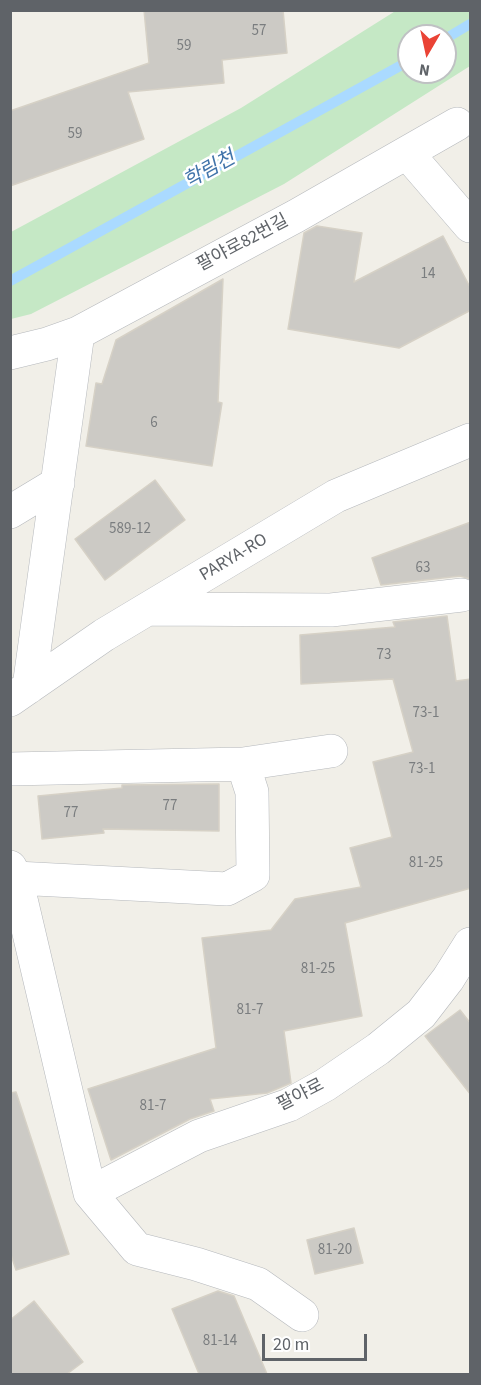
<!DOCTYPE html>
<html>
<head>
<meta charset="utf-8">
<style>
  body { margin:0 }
  #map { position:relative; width:481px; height:1385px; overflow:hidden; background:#f1efe8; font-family:"Source Sans 3",sans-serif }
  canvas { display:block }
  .frame { position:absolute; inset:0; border:12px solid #5f6368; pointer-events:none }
  .north { position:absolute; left:397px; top:24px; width:60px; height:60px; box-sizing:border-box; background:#fff; border:2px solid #bfc1c3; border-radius:50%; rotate:189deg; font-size:16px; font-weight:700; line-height:24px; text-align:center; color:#5f6368 }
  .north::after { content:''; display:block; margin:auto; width:21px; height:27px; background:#ea4335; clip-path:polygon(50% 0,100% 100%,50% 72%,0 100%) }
  .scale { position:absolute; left:262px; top:1334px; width:105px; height:27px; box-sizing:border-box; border:3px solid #5f6368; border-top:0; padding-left:8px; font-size:18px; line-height:21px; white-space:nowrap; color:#5f6368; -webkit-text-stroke:4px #fff; paint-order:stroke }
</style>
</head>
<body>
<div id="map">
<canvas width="481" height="1385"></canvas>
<div class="frame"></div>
<div class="north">N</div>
<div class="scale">20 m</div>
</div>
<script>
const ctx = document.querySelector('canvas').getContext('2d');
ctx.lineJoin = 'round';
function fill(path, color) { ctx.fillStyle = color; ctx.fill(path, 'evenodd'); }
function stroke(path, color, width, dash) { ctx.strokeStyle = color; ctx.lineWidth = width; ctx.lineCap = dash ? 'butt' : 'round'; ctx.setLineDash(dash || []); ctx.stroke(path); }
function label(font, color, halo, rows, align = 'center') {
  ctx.font = font + ' "Source Sans 3","Noto Sans KR",sans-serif'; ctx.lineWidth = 5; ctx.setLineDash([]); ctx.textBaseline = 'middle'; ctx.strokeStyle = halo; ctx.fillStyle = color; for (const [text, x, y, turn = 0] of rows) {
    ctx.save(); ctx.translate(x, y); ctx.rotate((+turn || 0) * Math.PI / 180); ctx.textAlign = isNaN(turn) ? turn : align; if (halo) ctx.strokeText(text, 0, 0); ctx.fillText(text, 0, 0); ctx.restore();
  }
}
const green = new Path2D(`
  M397 10 470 11V66L284 184 31 314 11 319V232L241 108ZM409 36H445V72H409Z`);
const stream = new Path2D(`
  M445 39 470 24
  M10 281 409 61`);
const building = new Path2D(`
  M144 10H283L287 53 222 60 224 83 128 92 144 139 10 186V111L149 63Z
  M317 226 362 233 354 282 443 236 471 289V310L399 348 288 329 304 233Z
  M223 279 218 402 222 403 212 466 86 446 96 383 102 384 116 340Z
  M155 480 185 520 105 580 75 539Z
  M471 522V579L460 576 381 585 372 558Z
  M447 616 456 681 471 679V888L345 923 362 1016 284 1031 291 1083 267 1093 210 1099 214 1111 190 1119 111 1160 88 1089 216 1048 202 938 271 930 295 899 361 887 350 848 392 837 373 762 413 752 393 679 301 684 300 635 395 627 393 622Z
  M219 784V831L103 829 104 833 42 839 38 796 122 788V785Z
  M460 1010 471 1024V1095L425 1036Z
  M16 1092 69 1254 16 1270 10 1252V1093Z
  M354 1228 363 1263 315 1274 307 1240Z
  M218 1291 234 1296 267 1374H199L172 1309Z
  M34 1301 83 1362 67 1374H10V1320Z`);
const minor = new Path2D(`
  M407 153 470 226
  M10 353 47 344 78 333 296 216 457 124
  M10 512 58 483
  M148 609 331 610 462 595
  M29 687 78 333
  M10 700 104 635 336 496 470 440
  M243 764 331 751
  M10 769 243 764 252 792 253 875 227 889 16 878
  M10 867 16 878 90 1193 137 1249 196 1264 258 1284 302 1315
  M90 1193 199 1136 289 1105 325 1085 378 1049 421 1014 448 979 470 944`);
const numberNames = [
  ["57",259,32],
  ["59",184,47],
  ["59",75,135],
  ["14",428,275],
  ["6",154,424],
  ["589-12",130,530],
  ["63",423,569],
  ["73",384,656],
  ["73-1",426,714],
  ["73-1",422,770],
  ["77",170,807],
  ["77",71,814],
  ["81-25",426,864],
  ["81-25",318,970],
  ["81-7",250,1011],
  ["81-7",153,1107],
  ["81-20",335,1251],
  ["81-14",220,1342]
];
const streetNames = [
  ["팔야로82번길",243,244,-28],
  ["PARYA-RO",234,558,-31],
  ["팔야로",301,1096,-27]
];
const waterNames = [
  ["학림천",210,171,-29]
];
fill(green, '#c5e8c5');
stroke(stream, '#aadaff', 10);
fill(building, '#cccac5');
stroke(building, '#d6d1c6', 1.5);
stroke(minor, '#b5b8bc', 34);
stroke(minor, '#fff', 33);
label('15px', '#7a7d7f', null, numberNames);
label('18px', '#5f6368', '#fff', streetNames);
label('italic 20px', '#4174aa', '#fff', waterNames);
</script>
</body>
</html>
